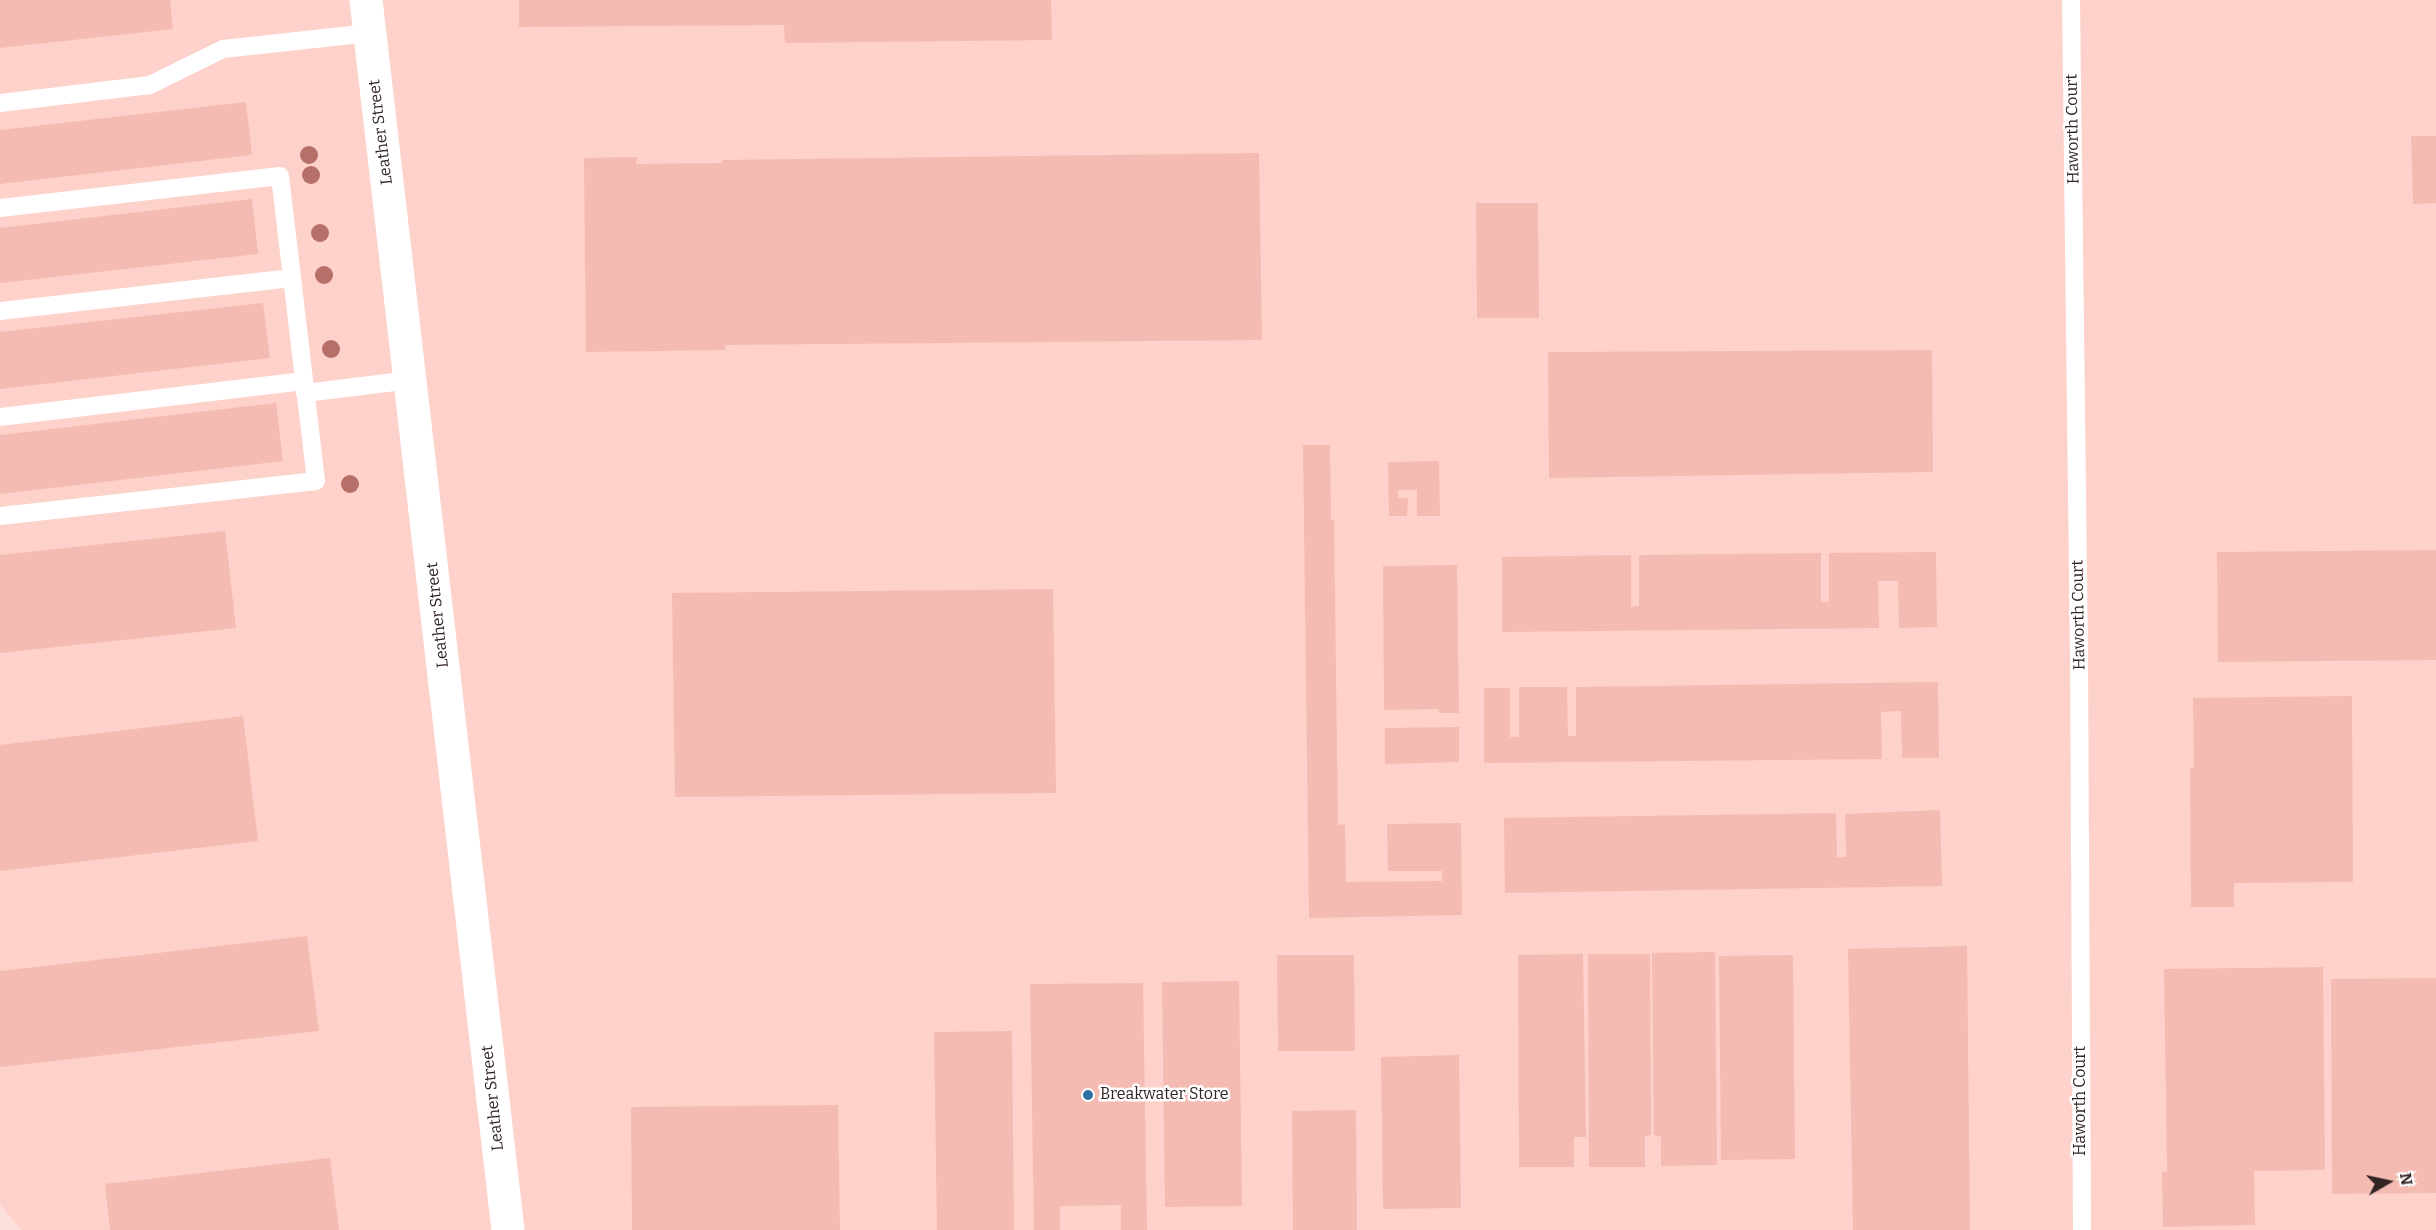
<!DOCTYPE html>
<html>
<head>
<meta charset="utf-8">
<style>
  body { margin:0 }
  #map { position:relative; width:2436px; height:1230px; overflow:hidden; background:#fde0db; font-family:Bitter,serif }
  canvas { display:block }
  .north { position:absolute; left:2358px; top:1152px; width:60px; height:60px; -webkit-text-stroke:4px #fff; paint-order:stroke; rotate:81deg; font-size:16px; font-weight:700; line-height:24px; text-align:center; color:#322422 }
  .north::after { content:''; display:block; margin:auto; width:21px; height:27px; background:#322422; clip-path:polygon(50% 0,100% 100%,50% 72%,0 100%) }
</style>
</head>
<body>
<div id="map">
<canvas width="2436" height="1230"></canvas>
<div class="north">N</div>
</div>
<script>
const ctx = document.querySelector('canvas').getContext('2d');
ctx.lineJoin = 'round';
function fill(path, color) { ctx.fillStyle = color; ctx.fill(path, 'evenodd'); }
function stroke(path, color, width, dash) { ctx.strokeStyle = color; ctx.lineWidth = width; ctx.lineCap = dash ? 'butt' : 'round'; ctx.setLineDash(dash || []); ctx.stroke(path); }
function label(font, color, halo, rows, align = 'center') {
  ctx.font = font + ' Bitter,serif'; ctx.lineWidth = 5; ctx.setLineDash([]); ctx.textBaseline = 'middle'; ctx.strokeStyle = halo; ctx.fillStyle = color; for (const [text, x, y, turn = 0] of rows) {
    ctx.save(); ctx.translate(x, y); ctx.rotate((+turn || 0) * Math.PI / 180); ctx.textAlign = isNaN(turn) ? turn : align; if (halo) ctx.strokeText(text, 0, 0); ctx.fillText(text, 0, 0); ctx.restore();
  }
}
const built = new Path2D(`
  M0 0H2436V1230H21L0 1204Z`);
const building = new Path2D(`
  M0 0H170L173 29 0 48Z
  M519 0H1051L1052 40 785 43 784 25 519 27Z
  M246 102 252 155 0 184V130Z
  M2411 136H2436V203L2413 204Z
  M1259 153 1262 340 725 345V350L586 352 584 158 637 157 636 164 722 163V160Z
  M252 199 258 254 0 283V228Z
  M1476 203H1538L1539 318H1477Z
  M263 303 270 358 0 389V332Z
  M1932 350 1933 472 1549 478 1548 352Z
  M276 403 283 461 0 494V435Z
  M1303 445H1330L1331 520H1334L1338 825 1345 824 1346 882 1442 881V871H1388L1387 824 1461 823 1462 915 1309 918Z
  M1439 461 1440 516H1417V490H1398V498H1408L1407 516H1389L1388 462Z
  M225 531 236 628 0 653V555Z
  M2436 550V660L2218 662 2217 552Z
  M1936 552 1937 627 1899 628 1898 581H1878L1879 628 1502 632V557L1631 555V607L1639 606V555L1821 553V602H1829V553Z
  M1457 565 1459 713H1439V709L1384 710 1383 566Z
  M1053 589 1056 793 675 797 672 593Z
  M1938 682 1939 758H1902L1901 711 1881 712 1882 759 1484 763V688H1510V737H1519V687H1567L1568 736H1576V687Z
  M2352 696 2353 882 2234 883V907H2191L2190 768 2194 767 2193 698Z
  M243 716 258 841 0 871V745Z
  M1459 727V762L1385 764V728Z
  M1940 810 1942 886 1505 893 1504 818 1836 813 1837 857H1846L1845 814Z
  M307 936 319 1031 0 1067V971Z
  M1967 946 1970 1230H1853L1848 949Z
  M1715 952 1717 1165 1661 1166V1137L1654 1135 1652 953Z
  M1583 954 1586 1137H1574V1167H1519L1518 955Z
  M1588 954H1650L1651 1135 1645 1136V1167H1589Z
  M1277 955H1354L1355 1051H1278Z
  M1793 955 1795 1159 1721 1160 1719 956Z
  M2323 967 2325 1170 2254 1171 2255 1225 2163 1227 2162 1172 2167 1171 2164 969Z
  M2436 978V1193L2332 1194 2331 979Z
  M1239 981 1242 1206 1165 1207 1162 982Z
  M1143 983 1147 1230H1121V1205L1060 1206V1230H1034L1030 984Z
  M1012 1031 1014 1230H937L934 1032Z
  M1459 1055 1461 1208 1383 1209 1381 1057Z
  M838 1105 840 1230H632L631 1107Z
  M1356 1110 1357 1230H1293L1292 1111Z
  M330 1158 339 1230H110L105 1184Z`);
const service = new Path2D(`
  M2071 0 2079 655 2082 1230
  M0 103 150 85 223 49 370 33
  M0 208 280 176 316 481 0 516
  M0 311 292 278
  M305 393 411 380
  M0 417 304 381`);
const tertiary = new Path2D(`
  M366 0 508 1230`);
const trees = [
  [309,155],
  [311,175],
  [320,233],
  [324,275],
  [331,349],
  [350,484]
];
const markers = [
  [1088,1095,6,"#2d71a6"]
];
const streetNames = [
  ["Haworth Court",2073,129,-91],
  ["Leather Street",381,132,-97],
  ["Leather Street",438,615,-96],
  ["Haworth Court",2079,615,-91],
  ["Leather Street",493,1098,-96],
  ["Haworth Court",2081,1101,-90]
];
const poiNames = [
  ["Breakwater Store",1100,1095]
];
fill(built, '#fed2ca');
fill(building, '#f3bbb2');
stroke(service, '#fff', 18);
stroke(tertiary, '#fff', 33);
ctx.fillStyle = '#b76f6a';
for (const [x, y] of trees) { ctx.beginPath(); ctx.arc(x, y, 9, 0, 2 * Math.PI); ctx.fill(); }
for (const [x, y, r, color] of markers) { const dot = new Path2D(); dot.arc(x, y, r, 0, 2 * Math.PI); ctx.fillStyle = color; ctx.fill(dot); stroke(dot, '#fff', 2); }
label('16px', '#322422', '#fff', streetNames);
label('16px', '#322422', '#fff', poiNames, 'left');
</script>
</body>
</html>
